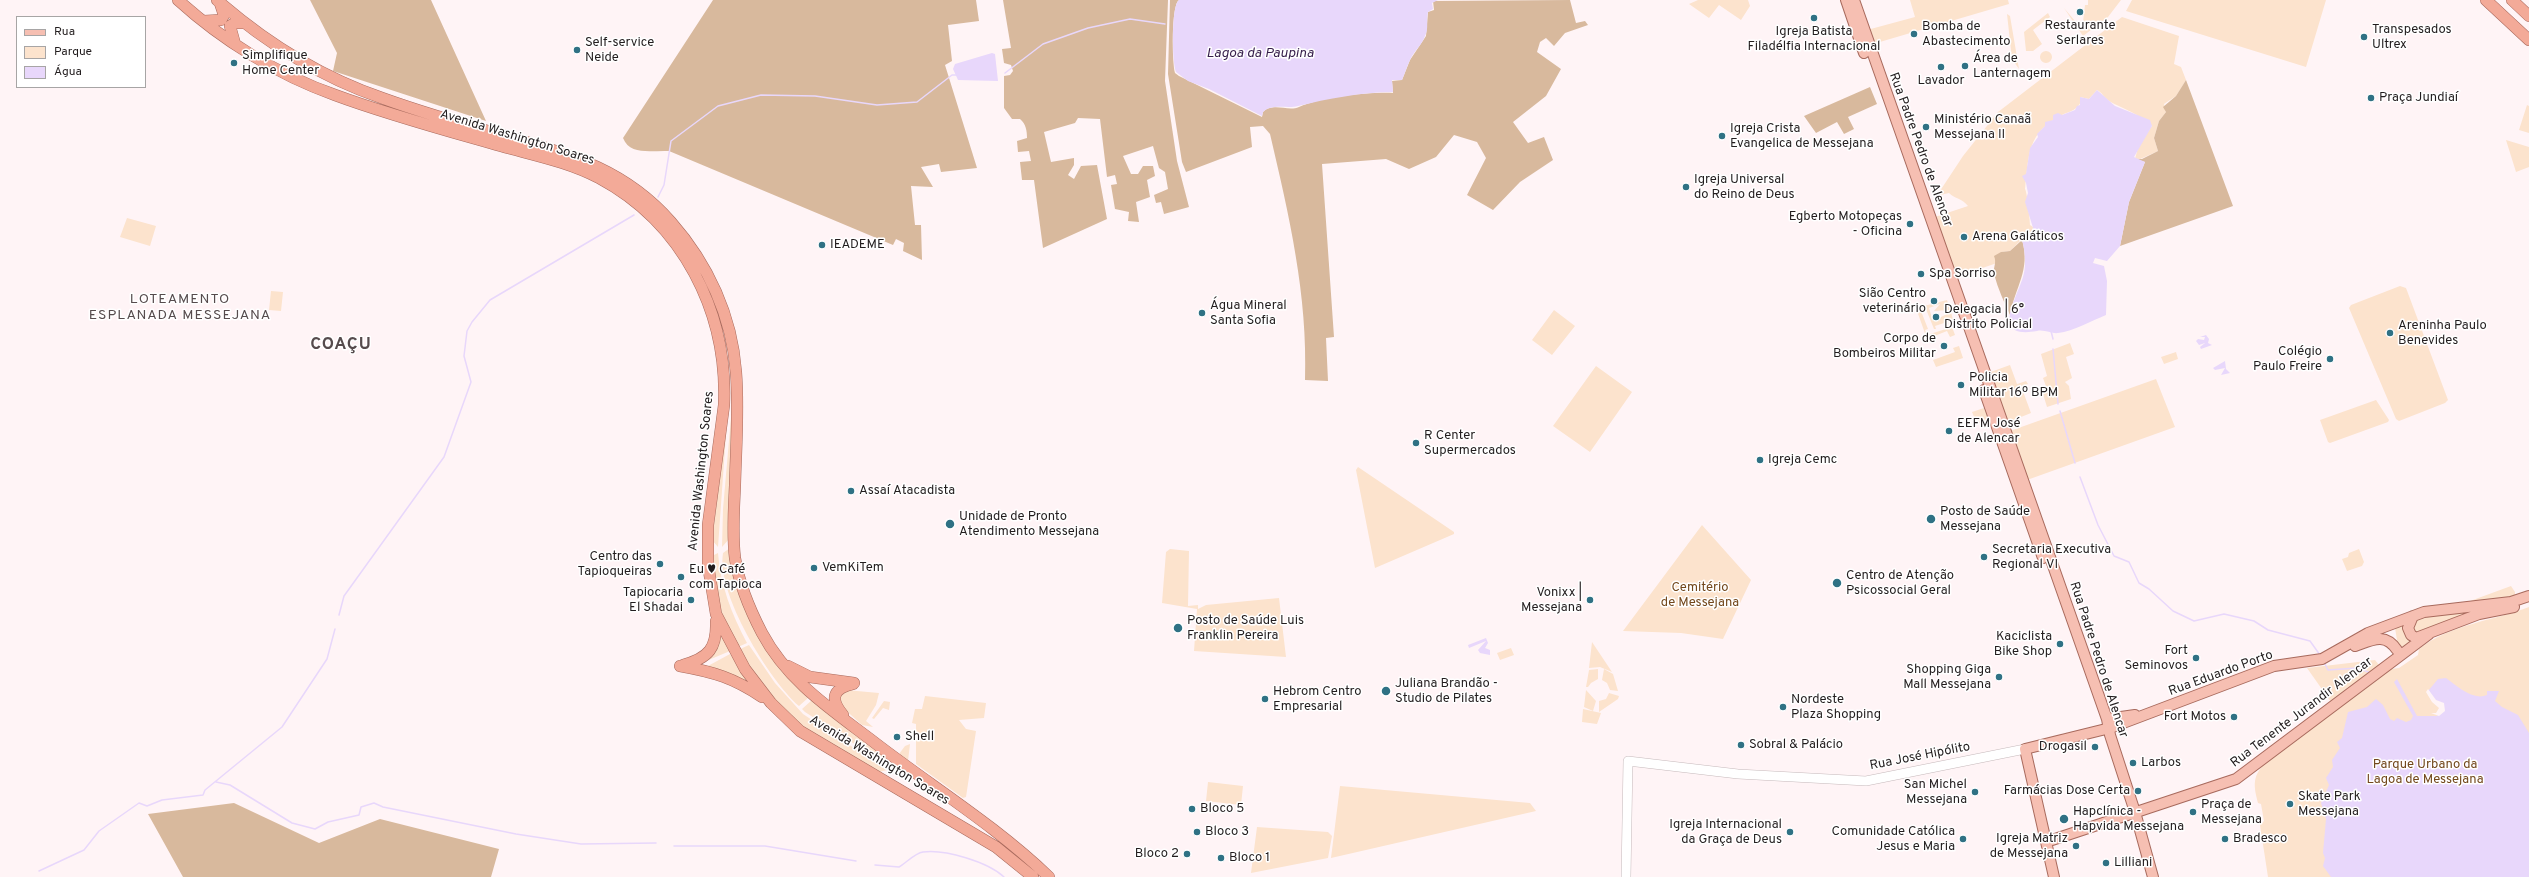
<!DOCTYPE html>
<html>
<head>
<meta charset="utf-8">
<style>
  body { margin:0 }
  #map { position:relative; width:2529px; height:877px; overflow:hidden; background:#fff4f6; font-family:Overpass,sans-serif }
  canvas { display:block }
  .legend { position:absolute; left:16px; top:16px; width:130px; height:72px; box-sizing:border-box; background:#fff; border:1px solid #a7a5a5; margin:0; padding:5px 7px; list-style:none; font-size:12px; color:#221d1e }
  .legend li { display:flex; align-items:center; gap:8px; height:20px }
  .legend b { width:20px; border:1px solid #a7a5a5 }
</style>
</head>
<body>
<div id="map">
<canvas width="2529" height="877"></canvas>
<ul class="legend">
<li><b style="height:5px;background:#f6bfb2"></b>Rua</li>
<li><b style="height:11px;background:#fce3cd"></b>Parque</li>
<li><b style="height:11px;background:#e8d7fb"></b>Água</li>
</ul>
</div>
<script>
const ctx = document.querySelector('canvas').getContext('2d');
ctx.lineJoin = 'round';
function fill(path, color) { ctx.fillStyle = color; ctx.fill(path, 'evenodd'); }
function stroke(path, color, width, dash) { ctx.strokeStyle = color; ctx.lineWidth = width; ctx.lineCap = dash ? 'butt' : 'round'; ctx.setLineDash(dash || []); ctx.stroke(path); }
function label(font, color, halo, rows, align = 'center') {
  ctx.font = font + ' Overpass,sans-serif'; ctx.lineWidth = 3; ctx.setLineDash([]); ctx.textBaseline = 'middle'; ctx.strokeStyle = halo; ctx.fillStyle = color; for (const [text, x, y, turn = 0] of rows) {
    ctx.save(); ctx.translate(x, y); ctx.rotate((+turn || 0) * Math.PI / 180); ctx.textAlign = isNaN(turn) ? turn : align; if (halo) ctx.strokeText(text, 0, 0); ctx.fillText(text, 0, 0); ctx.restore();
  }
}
const green = new Path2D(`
  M1698 0H1748L1750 6 1741 20 1719 5 1709 18 1689 4Z
  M1910 0H2008L2009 4 1873 44 1867 30 1915 17Z
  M2088 0H2121L2108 17 2083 36 2064 8 2075 21 2083 22 2085 5H2088Z
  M2132 0H2326L2306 67 2126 11Z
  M2048 13 2050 17 2033 30 2042 44 2033 51H2026L2024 32Z
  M2007 14 2010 16 2019 69 2012 59Z
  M2122 17 2179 36 2174 64 2181 67 2186 80 2176 96 2164 104 2166 112 2159 121 2154 138 2158 151 2138 160 2135 159 2139 144 2152 126C2140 114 2123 109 2109 101 2104 98 2102 92 2097 90L2089 99 2080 97 2081 101C2078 110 2070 111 2062 115 2027 133 2029 154 2025 189 2027 191 2030 220 2030 225L2033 227 2031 236 2020 241 2010 251 2001 252 1997 263 1956 277 1935 217 1968 206C1962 198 1955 199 1949 193L1940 195 1934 200 1963 156 1998 112Z
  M2040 57a6 6 0 1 1 12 0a6 6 0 1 1-12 0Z
  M2527 105 2529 106V133L2519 130Z
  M2506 140 2529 147V167L2516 172Z
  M127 218 156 226 150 246 120 237Z
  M2400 286 2406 288 2448 400 2445 403 2399 421 2396 419 2349 308 2351 305Z
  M271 291 283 292 281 311 269 310Z
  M1947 300 1950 310 1934 311 1940 304 1929 308 1933 321 1951 312 1953 320 1935 326 1936 329H1934L1926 309 1921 311 1928 329 1925 330 1927 335 1952 327 1955 335 1950 337 1947 331 1927 339 1916 308Z
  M1554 310 1575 326 1552 355 1532 340Z
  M2070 343 2074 354 2066 357 2072 378 2065 382 2069 386 2071 399 2047 407 2043 394 2048 392 2043 378 2047 376 2041 354Z
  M1959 346 1963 358 1936 367 1933 360 1955 352 1953 348Z
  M2176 352 2178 359 2164 364 2161 357Z
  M2010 365 2017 384 2026 381 2028 384 2021 386 2031 413 2006 423 1988 373Z
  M1596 366 1632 392 1590 452 1553 426Z
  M2156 379 2175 427 2027 480 2010 431Z
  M2376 400 2389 420 2388 422 2330 443 2328 442 2320 420Z
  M728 406 718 547 712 540Z
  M732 406 730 538 722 547 723 509Z
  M1984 408 1989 420 1977 424 1972 412Z
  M1358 467 1454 532V534L1375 568 1356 470Z
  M1702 525 1751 580 1723 639 1681 633 1623 631Z
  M730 548 743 598 808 698 799 706C769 680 716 593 723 553Z
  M1170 549 1189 551 1188 606 1198 605V609L1206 605 1279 598 1286 657 1194 651 1197 609 1162 603 1166 552Z
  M2359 549 2364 562 2362 566 2347 571 2342 559 2348 557 2349 553Z
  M718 553C720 584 732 615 747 643L738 647C719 613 716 598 713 560L714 555Z
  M2511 586 2515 592V597L2462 604Z
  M2487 607 2416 635 2411 625 2413 621 2432 614Z
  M2529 607V877H2268L2260 825 2264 821 2261 804 2258 803C2254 787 2252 778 2263 765L2391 669 2399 668 2418 655 2419 649C2451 624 2493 621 2529 607Z
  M2404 624 2405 634 2414 641 2399 652 2395 628Z
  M720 633 730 651 704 662Z
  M1592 642 1612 672 1600 667 1589 668Z
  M749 645 775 683 803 714 887 770 879 772 796 724 775 703 738 650Z
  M1511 648 1514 655 1500 660 1497 653Z
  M730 654 751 683 706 667Z
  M2375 660 2380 666 2331 702 2307 668Z
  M1598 669V679L1591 683 1588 687H1586L1589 670Z
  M1604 669 1613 674 1618 691 1610 690 1607 683 1602 680Z
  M846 690 879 693 876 705 866 721 873 727 862 725 841 706 840 697Z
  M1586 690 1596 701 1593 711 1584 707Z
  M1609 693 1619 696 1618 699 1599 712V701L1606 699Z
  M925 696 986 703 984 718 959 720 966 729 976 731 966 797 963 798 916 764V724L912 723 915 709H922Z
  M812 700 890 759V767L805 712 802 709Z
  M884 701 890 702 889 710 883 708 874 719 872 718Z
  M1583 709 1601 713 1597 724 1582 722Z
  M910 744 908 761 899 754 905 746Z
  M1208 782 1243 786 1241 805 1206 801Z
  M1340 786 1530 803 1536 811 1331 858Z
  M1257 827 1328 832 1332 836 1328 858 1251 873Z`);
const forest = new Path2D(`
  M310 0H431L486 121 333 71 337 53Z
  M713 0H976L979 21 948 25 952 61 945 65 977 168 941 172 939 164 921 167 933 187 911 186 915 225H921L922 260 903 251 904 243 896 239 893 245 669 151C652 150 630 156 623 138Z
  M1003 0H1168L1165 81 1177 161 1189 207 1164 214 1161 202 1156 203 1154 195 1168 189 1165 172 1159 168 1153 146 1123 156 1131 174H1138L1143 166H1153L1155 176 1147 180 1150 197 1136 202 1139 222 1128 221 1129 212 1115 209 1111 185 1117 184 1115 175 1107 177 1100 119 1078 118 1075 123 1044 132 1051 162 1074 158V165L1068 175 1074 179 1081 166 1097 165 1107 219 1043 248 1034 180H1022L1020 162 1031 161 1029 151 1018 152 1017 141 1027 138C1027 131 1026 124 1020 119H1012L1004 108V76L1010 75 1013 71 1011 65 1004 63 1002 49 1011 48Z
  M1170 0H1179C1171 5 1172 62 1175 73L1179 76 1262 117 1263 112C1273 102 1288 112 1299 107 1322 97 1366 92 1393 93L1392 81 1402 80 1410 60 1426 36 1428 12 1434 10 1433 1 1570 0 1576 23 1585 21 1588 25 1565 33 1554 46 1546 38 1540 42 1537 52 1561 69 1546 96 1513 122 1528 143 1544 137 1553 160 1520 182 1493 210 1467 195 1486 158 1477 142 1454 135 1436 157 1409 169 1386 159 1322 164 1334 337 1326 338 1328 381 1305 380C1308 296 1289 215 1270 134L1263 126 1250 127 1252 147 1186 172 1182 162 1168 74Z
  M2186 80 2233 206 2120 246 2129 202 2145 162 2135 159H2142L2158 151 2154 138 2159 121 2166 112 2163 107 2176 96Z
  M1870 87 1877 104 1848 117 1854 129 1844 134 1837 122 1816 133 1804 116Z
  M2022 240C2031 270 2015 287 2010 315 2004 302 1998 289 1994 274 1993 267 1997 263 1994 256L2001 252 2010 251Z
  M234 803 319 843 380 819 499 849 491 877H183L148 814Z`);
const water = new Path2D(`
  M1179 0H1438L1432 3 1433 9 1428 12C1426 20 1429 29 1425 36 1422 45 1414 51 1410 60 1407 66 1405 73 1402 80H1392L1393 92C1362 92 1327 99 1298 106 1287 109 1272 103 1263 112L1262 116 1209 89 1188 81 1176 72C1172 62 1171 5 1179 0Z
  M992 53 995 54 998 81 958 80 953 69 955 64Z
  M2097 90 2115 106 2150 120 2152 126 2134 157 2145 162 2129 202 2120 246 2107 261 2095 258 2093 263 2104 266 2107 281 2106 315C2091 321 2074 331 2058 333 2052 334 2044 329 2037 331 1987 340 2020 294 2024 273 2026 265 2025 249 2022 240L2031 236 2034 231 2025 202 2028 193 2026 183 2022 176 2026 174 2030 148 2038 137 2037 134 2045 126V122L2053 120V115L2058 113 2062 115 2075 110 2077 106 2080 105V97L2089 99Z
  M2206 335 2209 339 2208 343 2212 345 2201 349 2200 347 2205 343 2199 345 2196 341 2198 339 2204 340 2205 337H2200Z
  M2225 361 2226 369 2230 373 2221 375 2225 368 2215 370 2213 368Z
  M1486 638 1488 643 1485 648 1490 650V655L1480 653 1478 650 1486 641 1469 648 1468 645Z
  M2446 678C2457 686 2473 701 2487 695V691H2499L2495 701 2502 707 2518 715 2529 733V877H2331L2323 866 2325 858 2323 853 2326 819 2321 803 2329 785 2326 778 2333 767 2332 760 2340 748 2337 742 2342 738 2348 712 2367 707 2376 699 2383 705 2390 719 2394 721 2397 718 2406 722 2411 720 2413 716 2394 682 2397 679 2417 716H2437L2441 707 2428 691 2438 679Z`);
const pier = new Path2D(`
  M2428 689 2436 700 2444 703 2445 711 2439 716 2431 713H2436L2439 708 2432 702 2426 692Z`);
const stream = new Path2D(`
  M1005 73 1043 44 1088 28 1130 19 1165 24
  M658 197 664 185 671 141 718 106 761 95 815 96 877 105 917 102 952 75H956
  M2051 331 2053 339
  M2053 349 2058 404
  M2060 411 2075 463
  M2080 477 2098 525 2114 556 2129 562 2139 583 2149 589 2173 611 2194 621 2224 614 2254 621 2268 630 2310 641 2320 655
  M339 615 344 596 444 457 471 382 464 356 467 331 472 322 490 300 634 215
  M2324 662 2328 670 2357 668 2371 673
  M216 782 230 785 292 823 315 829 328 822 359 815 361 807 374 803 383 807 516 834 581 844 656 843
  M674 846H765L856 861
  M875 865 899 867C906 863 915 853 923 852 945 849 988 862 1004 877
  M39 871 84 850 99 831 139 803 147 806 162 800 203 795 205 790 282 727 327 659 335 629`);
const secondary = new Path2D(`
  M1626 877 1628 761 1738 774 1866 781 2025 749`);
const primary = new Path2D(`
  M1846 0 1864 53
  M1854 0 2107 719 2110 735 2135 812 2153 877
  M1984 390 2043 558
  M2413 616 2408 628 2411 635 2416 638 2479 614 2514 607
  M2355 646C2372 640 2385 632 2397 650
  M2107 719 2135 715
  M2046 842 2236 779 2429 634
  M2054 877 2025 749 2110 728 2274 666 2322 659 2368 633 2424 612 2511 602 2529 596`);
const trunk = new Path2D(`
  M178 0C222 40 278 75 335 95 389 115 445 130 501 146 533 155 569 162 599 178 683 223 728 312 724 405L708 525V565L716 614 745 669 771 703 800 731 996 847 1033 877
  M217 0C265 42 321 77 382 98 421 112 462 124 502 135 568 154 624 168 671 222 708 264 732 316 736 372 739 409 736 447 735 485 734 509 732 534 735 558 739 583 750 610 762 633 787 680 829 708 870 739 929 785 995 825 1049 877
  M2486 0 2529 40
  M2512 0 2529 16
  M204 21 221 20 224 15 220 3
  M235 44 230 26 235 23H244
  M683 665C709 658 717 648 716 621
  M680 666C714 672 734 678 762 697
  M788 666 810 677 854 683
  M843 715C830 699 832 689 853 684`);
const markers = [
  [2080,12,4,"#2f7184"],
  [1814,18,4,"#2f7184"],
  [1914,34,4,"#2f7184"],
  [2364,37,4,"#2f7184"],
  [577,50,4,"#2f7184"],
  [234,63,4,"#2f7184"],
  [1965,66,4,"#2f7184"],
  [1941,67,4,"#2f7184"],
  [2371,98,4,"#2f7184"],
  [1926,127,4,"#2f7184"],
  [1722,136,4,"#2f7184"],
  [1686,187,4,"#2f7184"],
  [1910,224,4,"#2f7184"],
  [1964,237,4,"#2f7184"],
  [822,245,4,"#2f7184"],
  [1921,274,4,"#2f7184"],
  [1934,301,4,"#2f7184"],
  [1202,313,4,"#2f7184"],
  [1936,317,4,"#2f7184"],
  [2390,333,4,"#2f7184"],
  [1944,346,4,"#2f7184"],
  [2330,359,4,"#2f7184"],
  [1961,385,4,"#2f7184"],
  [1949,431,4,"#2f7184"],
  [1416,443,4,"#2f7184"],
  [1760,460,4,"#2f7184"],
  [851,491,4,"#2f7184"],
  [1931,519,5,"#2f7184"],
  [950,524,5,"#2f7184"],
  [1984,557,4,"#2f7184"],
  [660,564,4,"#2f7184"],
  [814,568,4,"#2f7184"],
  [681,577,4,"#2f7184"],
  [1837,583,5,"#2f7184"],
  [691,600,4,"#2f7184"],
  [1590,600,4,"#2f7184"],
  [1178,628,5,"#2f7184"],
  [2060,644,4,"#2f7184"],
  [2196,658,4,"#2f7184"],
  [1999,677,4,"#2f7184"],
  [1386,691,5,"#2f7184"],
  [1265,699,4,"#2f7184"],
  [1783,707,4,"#2f7184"],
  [2234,717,4,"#2f7184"],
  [897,737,4,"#2f7184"],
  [1741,745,4,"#2f7184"],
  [2095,747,4,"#2f7184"],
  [2133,763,4,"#2f7184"],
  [2138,791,4,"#2f7184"],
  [1975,792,4,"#2f7184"],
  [2290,804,4,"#2f7184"],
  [1192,809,4,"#2f7184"],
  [2193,812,4,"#2f7184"],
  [2064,819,5,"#2f7184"],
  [1197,832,4,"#2f7184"],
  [1790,832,4,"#2f7184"],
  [1963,839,4,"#2f7184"],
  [2225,839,4,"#2f7184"],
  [2076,846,4,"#2f7184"],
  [1187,854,4,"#2f7184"],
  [1221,858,4,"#2f7184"],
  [2106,863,4,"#2f7184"]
];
const poiNames = [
  ["Restaurante",2080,26,"center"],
  ["Serlares",2080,41,"center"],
  ["Bomba de",1922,27],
  ["Abastecimento",1922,42],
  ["Transpesados",2372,30],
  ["Ultrex",2372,45],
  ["Igreja Batista",1814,32,"center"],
  ["Filadélfia Internacional",1814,47,"center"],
  ["Self-service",585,43],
  ["Neide",585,58],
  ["Simplifique",242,56],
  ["Home Center",242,71],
  ["Área de",1973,59],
  ["Lanternagem",1973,74],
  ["Lavador",1941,81,"center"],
  ["Praça Jundiaí",2379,98],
  ["Ministério Canaã",1934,120],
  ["Messejana II",1934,135],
  ["Igreja Crista",1730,129],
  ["Evangelica de Messejana",1730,144],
  ["Igreja Universal",1694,180],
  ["do Reino de Deus",1694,195],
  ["Egberto Motopeças",1902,217,"right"],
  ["- Oficina",1902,232,"right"],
  ["Arena Galáticos",1972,237],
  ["IEADEME",830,245],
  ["Spa Sorriso",1929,274],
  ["Sião Centro",1926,294,"right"],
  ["veterinário",1926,309,"right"],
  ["Água Mineral",1210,306],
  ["Santa Sofia",1210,321],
  ["Delegacia | 6°",1944,310],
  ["Distrito Policial",1944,325],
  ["Areninha Paulo",2398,326],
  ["Benevides",2398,341],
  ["Corpo de",1936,339,"right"],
  ["Bombeiros Militar",1936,354,"right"],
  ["Colégio",2322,352,"right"],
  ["Paulo Freire",2322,367,"right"],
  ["Policia",1969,378],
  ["Militar 16º BPM",1969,393],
  ["EEFM José",1957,424],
  ["de Alencar",1957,439],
  ["R Center",1424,436],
  ["Supermercados",1424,451],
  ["Igreja Cemc",1768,460],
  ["Assaí Atacadista",859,491],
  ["Posto de Saúde",1940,512],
  ["Messejana",1940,527],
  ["Unidade de Pronto",959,517],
  ["Atendimento Messejana",959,532],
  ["Secretaria Executiva",1992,550],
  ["Regional VI",1992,565],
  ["Centro das",652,557,"right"],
  ["Tapioqueiras",652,572,"right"],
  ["VemKiTem",822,568],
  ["Eu ♥ Café",689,570],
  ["com Tapioca",689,585],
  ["Centro de Atenção",1846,576],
  ["Psicossocial Geral",1846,591],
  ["Tapiocaria",683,593,"right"],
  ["El Shadai",683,608,"right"],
  ["Vonixx |",1582,593,"right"],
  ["Messejana",1582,608,"right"],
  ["Posto de Saúde Luis",1187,621],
  ["Franklin Pereira",1187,636],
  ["Kaciclista",2052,637,"right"],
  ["Bike Shop",2052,652,"right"],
  ["Fort",2188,651,"right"],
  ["Seminovos",2188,666,"right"],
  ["Shopping Giga",1991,670,"right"],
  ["Mall Messejana",1991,685,"right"],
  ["Juliana Brandão -",1395,684],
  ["Studio de Pilates",1395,699],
  ["Hebrom Centro",1273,692],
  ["Empresarial",1273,707],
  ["Nordeste",1791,700],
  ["Plaza Shopping",1791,715],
  ["Fort Motos",2226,717,"right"],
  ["Shell",905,737],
  ["Sobral & Palácio",1749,745],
  ["Drogasil",2087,747,"right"],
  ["Larbos",2141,763],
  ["San Michel",1967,785,"right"],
  ["Messejana",1967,800,"right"],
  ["Farmácias Dose Certa",2130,791,"right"],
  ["Skate Park",2298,797],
  ["Messejana",2298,812],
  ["Praça de",2201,805],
  ["Messejana",2201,820],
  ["Bloco 5",1200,809],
  ["Hapclínica -",2073,812],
  ["Hapvida Messejana",2073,827],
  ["Igreja Internacional",1782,825,"right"],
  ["da Graça de Deus",1782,840,"right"],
  ["Bloco 3",1205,832],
  ["Comunidade Católica",1955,832,"right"],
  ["Jesus e Maria",1955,847,"right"],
  ["Igreja Matriz",2068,839,"right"],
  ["de Messejana",2068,854,"right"],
  ["Bradesco",2233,839],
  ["Bloco 2",1179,854,"right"],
  ["Bloco 1",1229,858],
  ["Lilliani",2114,863]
];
const streetNames = [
  ["Avenida Washington Soares",517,138,17],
  ["Rua Padre Pedro de Alencar",1920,150,70],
  ["Avenida Washington Soares",702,471,-84],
  ["Rua Padre Pedro de Alencar",2098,660,72],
  ["Rua Eduardo Porto",2221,674,-20],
  ["Rua Tenente Jurandir Alencar",2302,713,-37],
  ["Rua José Hipólito",1920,757,-11],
  ["Avenida Washington Soares",879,761,31]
];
const parkNames = [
  ["Cemitério",1700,588],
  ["de Messejana",1700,603],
  ["Parque Urbano da",2425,765],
  ["Lagoa de Messejana",2425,780]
];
const waterNames = [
  ["Lagoa da Paupina",1260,54]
];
const neighbourhoodNames = [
  ["LOTEAMENTO",180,300],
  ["ESPLANADA MESSEJANA",180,316]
];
const districtNames = [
  ["COAÇU",341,346]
];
fill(green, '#fce3cd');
fill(forest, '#d8b99d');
fill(water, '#e8d7fb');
fill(pier, '#fff4f6');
stroke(stream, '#e8d7fb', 1.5);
stroke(secondary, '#c6b9bb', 10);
stroke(primary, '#a86a5d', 12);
stroke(trunk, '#a86a5d', 12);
stroke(secondary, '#fff', 9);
stroke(primary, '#f6bfb2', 10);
stroke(trunk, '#f3aa98', 11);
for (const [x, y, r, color] of markers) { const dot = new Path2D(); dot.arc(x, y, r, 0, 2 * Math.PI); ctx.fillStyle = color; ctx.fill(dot); stroke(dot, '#fff', 1.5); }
label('13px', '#221d1e', '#fff', poiNames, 'left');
label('13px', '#221d1e', '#fff', streetNames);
label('13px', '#72471b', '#fff', parkNames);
label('italic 14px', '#361e4b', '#fff', waterNames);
ctx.letterSpacing = '1px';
label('14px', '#564b4d', '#fff', neighbourhoodNames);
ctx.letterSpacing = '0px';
ctx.letterSpacing = '1px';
label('bold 17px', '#564b4d', '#fff', districtNames);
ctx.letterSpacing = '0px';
</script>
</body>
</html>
